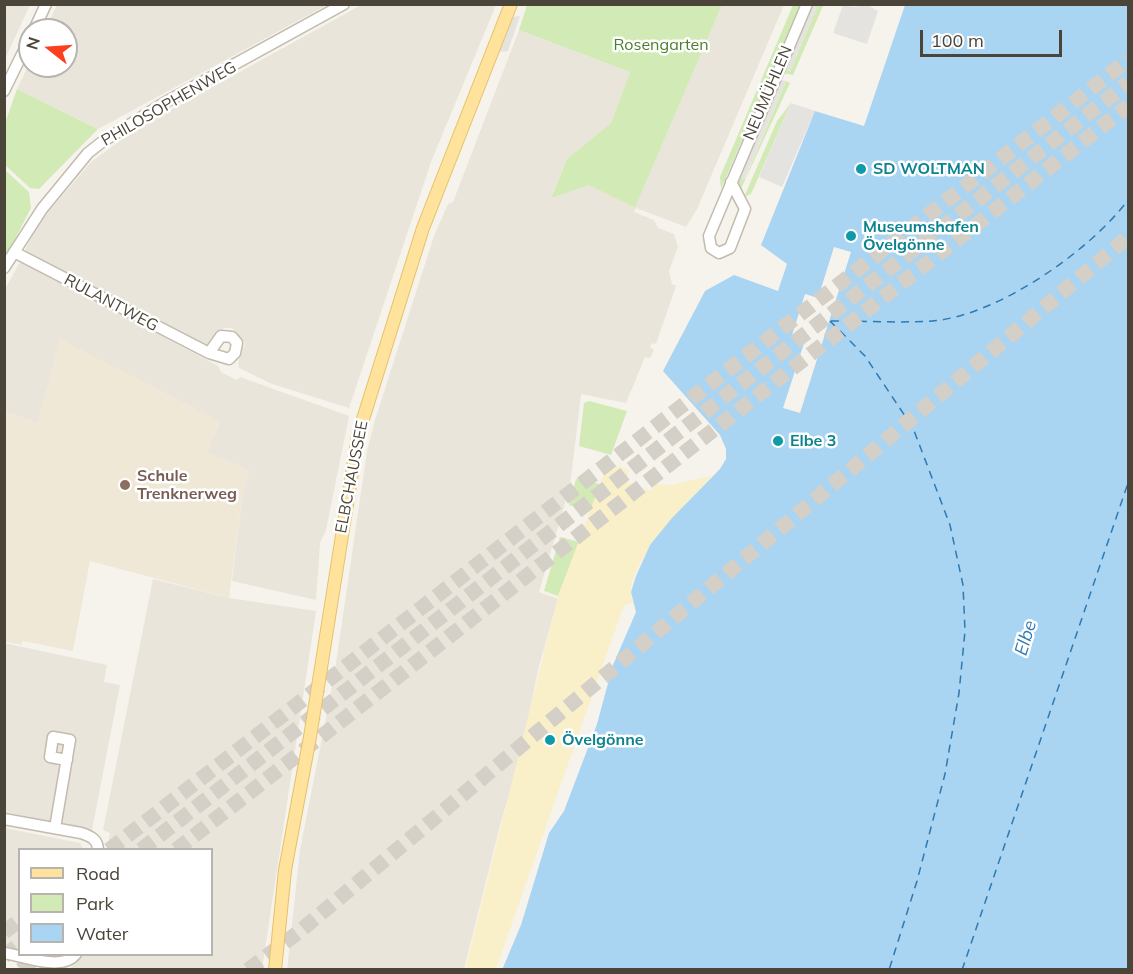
<!DOCTYPE html>
<html>
<head>
<meta charset="utf-8">
<style>
  body { margin:0 }
  #map { position:relative; width:1133px; height:974px; overflow:hidden; background:#f6f3ec; font-family:Mulish,sans-serif }
  canvas { display:block }
  .frame { position:absolute; inset:0; border:6px solid #4b4439; pointer-events:none }
  .legend { position:absolute; left:18px; top:848px; width:195px; height:108px; box-sizing:border-box; background:#fff; border:2px solid #b7b4b0; margin:0; padding:8px 10px; list-style:none; font-size:18px; color:#4b4439 }
  .legend li { display:flex; align-items:center; gap:12px; height:30px }
  .legend b { width:30px; border:2px solid #b7b4b0 }
  .north { position:absolute; left:18px; top:18px; width:60px; height:60px; box-sizing:border-box; background:#fff; border:2px solid #b7b4b0; border-radius:50%; rotate:287deg; font-size:16px; font-weight:700; line-height:24px; text-align:center; color:#4b4439 }
  .north::after { content:''; display:block; margin:auto; width:21px; height:27px; background:#fc3f1d; clip-path:polygon(50% 0,100% 100%,50% 72%,0 100%) }
  .scale { position:absolute; left:920px; top:30px; width:142px; height:27px; box-sizing:border-box; border:3px solid #4b4439; border-top:0; padding-left:8px; font-size:18px; line-height:21px; white-space:nowrap; color:#4b4439; -webkit-text-stroke:4px #fff; paint-order:stroke }
</style>
</head>
<body>
<div id="map">
<canvas width="1133" height="974"></canvas>
<div class="frame"></div>
<ul class="legend">
<li><b style="height:8px;background:#ffe39c"></b>Road</li>
<li><b style="height:16px;background:#d2eab5"></b>Park</li>
<li><b style="height:16px;background:#a9d4f2"></b>Water</li>
</ul>
<div class="north">N</div>
<div class="scale">100 m</div>
</div>
<script>
const ctx = document.querySelector('canvas').getContext('2d');
ctx.lineJoin = 'round';
function fill(path, color) { ctx.fillStyle = color; ctx.fill(path, 'evenodd'); }
function stroke(path, color, width, dash) { ctx.strokeStyle = color; ctx.lineWidth = width; ctx.lineCap = dash ? 'butt' : 'round'; ctx.setLineDash(dash || []); ctx.stroke(path); }
function label(font, color, halo, rows, align = 'center') {
  ctx.font = font + ' Mulish,sans-serif'; ctx.lineWidth = 5; ctx.setLineDash([]); ctx.textBaseline = 'middle'; ctx.strokeStyle = halo; ctx.fillStyle = color; for (const [text, x, y, turn = 0] of rows) {
    ctx.save(); ctx.translate(x, y); ctx.rotate((+turn || 0) * Math.PI / 180); ctx.textAlign = isNaN(turn) ? turn : align; if (halo) ctx.strokeText(text, 0, 0); ctx.fillText(text, 0, 0); ctx.restore();
  }
}
const residential = new Path2D(`
  M5 4 30 5 5 59 4 5Z
  M57 5V4L327 5 98 129 17 89 30 62V66H66V30H45Z
  M361 5H496L431 162 349 408 272 384 239 368 238 362 245 343 232 328H224L217 332 208 346 199 344 26 253V248L39 223 91 162 127 136 171 110Z
  M722 5H784L697 209 686 227 636 208 634 212 654 220 658 228 674 234 678 247 669 271 672 284 676 286 656 344 652 343 650 347 654 350 650 358 645 357 626 403 581 394 570 486 539 592 558 599 539 666 517 769 500 825 464 969 287 970 300 850 334 677 367 451 375 420 434 236 448 204 453 202 519 30 630 72 611 123 567 159 551 197 589 184 635 208Z
  M23 262 218 366 221 372 237 380 240 377 349 416 326 530 320 543 316 600 232 581 242 499 249 470 206 453 220 422 60 340 38 423 5 412V289L19 264Z
  M153 579 229 598 316 611 262 969 69 970 83 955 212 954V850L107 849 110 833 103 830Z
  M4 643 107 665 104 682 120 685 92 830 5 812Z
  M5 828 80 843 83 849 20 850 19 949 5 946Z`);
const education = new Path2D(`
  M60 339 220 421 207 453 249 470 242 499 229 598 90 561 73 651 23 641 21 645 4 641 5 412 38 423Z`);
const green = new Path2D(`
  M527 5H722L635 208 589 185 551 198 567 159 611 123 630 72 519 30Z
  M793 5H800L721 189 720 177Z
  M818 5 823 6 793 75 782 73 784 69 790 71Z
  M786 81 790 83 740 191 738 177 745 179Z
  M17 89 98 129 39 189 30 188 5 165V123Z
  M791 103 751 194 744 197 777 121Z
  M5 170 29 192 31 208 5 258Z
  M589 401 627 411 611 455 579 446 584 403Z
  M576 479 600 484 591 512 569 505Z
  M560 537 579 542 558 596 544 591Z`);
const sand = new Path2D(`
  M608 462 629 470 626 482 652 491 656 480 659 481 658 484 672 485 713 475C691 498 618 569 633 603L624 605 496 969 465 970 558 597Z`);
const parking = new Path2D(`
  M811 5H818L790 71 784 69Z
  M843 5 854 7 867 5 878 11 867 44 833 33Z
  M520 16 508 51 499 52 513 17Z
  M779 79 786 81 744 180 738 177Z
  M791 103 815 111 782 187 759 177Z`);
const water = new Path2D(`
  M905 5H1128V969L502 970 521 925 549 833 564 811 597 724 613 665 636 612 631 592 636 576 650 545 672 518 720 469 726 459V449L720 435 663 371 705 291 734 275 778 291 787 264 761 245 815 111 864 126Z`);
const pier = new Path2D(`
  M834 247 851 252 800 413 783 408 805 340 792 335 805 294 818 298Z`);
const ferry = new Path2D(`
  M830 321 865 356 913 428 950 525 963 585 965 631 959 693 945 774 917 881 889 970
  M831 321C864 321 899 323 932 321 997 316 1090 251 1128 200
  M962 970 1128 483`);
const highwayTunnel = new Path2D(`
  M109 850 1128 60
  M141 850 1128 83
  M176 850 1128 106
  M4 932 20 920
  M4 956 20 944
  M21 970 40 954
  M248 970 300 931 1128 237`);
const minor = new Path2D(`
  M34 30 46 4
  M4 91 30 38
  M731 182 745 209 730 248 719 253 711 248 709 236 807 4
  M14 252 209 353 229 359 235 353 237 343 232 337 221 336 209 353
  M4 268 42 209 88 153 102 142 164 103 344 4
  M4 819 81 833C90 836 98 839 98 850
  M55 828 70 740 53 737 50 757 67 760
  M4 953C24 956 62 972 76 954`);
const major = new Path2D(`
  M275 970 285 870 310 737 358 435 423 228 511 4`);
const markers = [
  [861,169,6,"#0f9aa8"],
  [851,236,6,"#0f9aa8"],
  [778,441,6,"#0f9aa8"],
  [125,485,6,"#8d6e63"],
  [550,740,6,"#0f9aa8"]
];
const parkNames = [
  ["Rosengarten",661,45]
];
const streetNames = [
  ["NEUMÜHLEN",768,93,-67],
  ["PHILOSOPHENWEG",169,104,-30],
  ["RULANTWEG",111,303,28],
  ["ELBCHAUSSEE",352,477,-79]
];
const cultureNames = [
  ["SD WOLTMAN",873,169],
  ["Museumshafen",863,227],
  ["Övelgönne",863,245],
  ["Elbe 3",790,441],
  ["Övelgönne",562,740]
];
const educationNames = [
  ["Schule",137,476],
  ["Trenknerweg",137,494]
];
const waterNames = [
  ["Elbe",1026,638,-73]
];
fill(residential, '#eae5da');
fill(education, '#efe8d6');
fill(green, '#d2eab5');
fill(sand, '#f9efc9');
fill(parking, '#e5e3e0');
fill(water, '#a9d4f2');
fill(pier, '#f6f3ec');
stroke(ferry, '#2e7ab2', 1.5, [8, 6]);
stroke(highwayTunnel, '#d4d0c8', 15, [15, 8]);
stroke(minor, '#c2bbae', 13);
stroke(major, '#e6c16a', 14);
stroke(minor, '#fff', 10);
stroke(major, '#ffe39c', 12);
for (const [x, y, r, color] of markers) { const dot = new Path2D(); dot.arc(x, y, r, 0, 2 * Math.PI); ctx.fillStyle = color; ctx.fill(dot); stroke(dot, '#fff', 2); }
label('16px', '#4a7f2a', '#fff', parkNames);
label('16px', '#4b4439', '#fff', streetNames);
label('bold 16px', '#0d838f', '#fff', cultureNames, 'left');
label('bold 16px', '#785e54', '#fff', educationNames, 'left');
label('italic 18px', '#2e7ab2', '#fff', waterNames);
</script>
</body>
</html>
